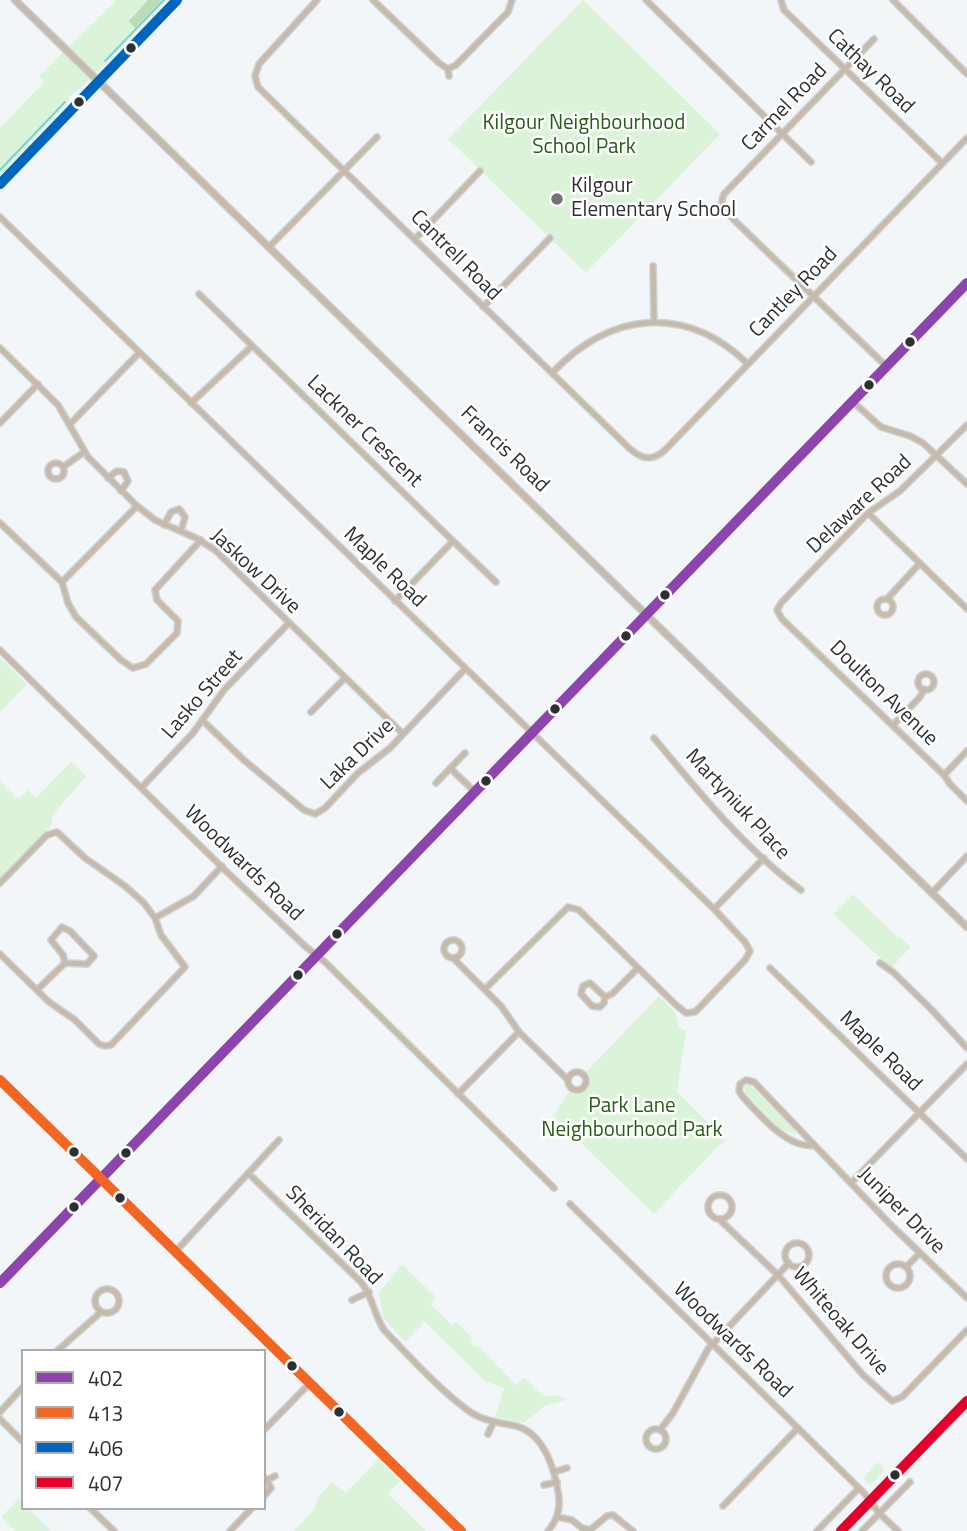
<!DOCTYPE html>
<html>
<head>
<meta charset="utf-8">
<style>
  body { margin:0 }
  #map { position:relative; width:967px; height:1531px; overflow:hidden; background:#f3f6f8; font-family:"Titillium Web",sans-serif }
  canvas { display:block }
  .legend { position:absolute; left:21px; top:1349px; width:245px; height:161px; box-sizing:border-box; background:#fff; border:2px solid #abacad; margin:0; padding:9px 12px; list-style:none; font-size:21px; color:#2d3032 }
  .legend li { display:flex; align-items:center; gap:14px; height:35px }
  .legend b { width:35px; border:2px solid #abacad }
</style>
</head>
<body>
<div id="map">
<canvas width="967" height="1531"></canvas>
<ul class="legend">
<li><b style="height:9px;background:#8e44ad"></b>402</li>
<li><b style="height:9px;background:#f26522"></b>413</li>
<li><b style="height:9px;background:#0065bd"></b>406</li>
<li><b style="height:9px;background:#e4002b"></b>407</li>
</ul>
</div>
<script>
const ctx = document.querySelector('canvas').getContext('2d');
ctx.lineJoin = 'round';
function fill(path, color) { ctx.fillStyle = color; ctx.fill(path, 'evenodd'); }
function stroke(path, color, width, dash) { ctx.strokeStyle = color; ctx.lineWidth = width; ctx.lineCap = dash ? 'butt' : 'round'; ctx.setLineDash(dash || []); ctx.stroke(path); }
function label(font, color, halo, rows, align = 'center') {
  ctx.font = font + ' "Titillium Web",sans-serif'; ctx.lineWidth = 5; ctx.setLineDash([]); ctx.textBaseline = 'middle'; ctx.strokeStyle = halo; ctx.fillStyle = color; for (const [text, x, y, turn = 0] of rows) {
    ctx.save(); ctx.translate(x, y); ctx.rotate((+turn || 0) * Math.PI / 180); ctx.textAlign = isNaN(turn) ? turn : align; if (halo) ctx.strokeText(text, 0, 0); ctx.fillText(text, 0, 0); ctx.restore();
  }
}
const green = new Path2D(`
  M117 0H166L80 89 68 97 70 100 0 176V128L44 82 39 76Z
  M583 0 720 134 586 273 448 139Z
  M0 658 27 684 0 712Z
  M71 762 86 776 52 816V825L0 877V781L18 799 28 790 36 798Z
  M853 894 897 937 899 936 911 947 891 968 833 914Z
  M659 996 675 1012 679 1027 686 1031 677 1092 725 1139 654 1214 553 1116 569 1092 578 1094 588 1089 591 1080 587 1071Z
  M749 1084 795 1130V1135L779 1128 745 1093 744 1087Z
  M402 1264 436 1297 430 1304 452 1325 456 1322 473 1339 470 1342 475 1347 477 1345 516 1385 524 1377 543 1396 558 1395 566 1400 546 1405 524 1423 495 1417 504 1388 485 1381 425 1322 405 1342 383 1318 379 1293Z
  M378 1459 400 1481 388 1494 426 1531H294L314 1510 319 1496 332 1482 346 1493Z
  M878 1462 885 1470 870 1485 863 1478Z
  M18 1499 23 1504V1508H28L51 1531H15L1 1517Z`);
const forest = new Path2D(`
  M148 0H162L135 28 129 21Z`);
const stream = new Path2D(`
  M105 61 164 0
  M0 170 65 102`);
const minor = new Path2D(`
  M317 0 259 64 255 76 258 87 629 448C641 459 652 462 665 450L967 138
  M373 0 439 63 448 69
  M646 0 811 162
  M781 0 784 10 942 163
  M893 0 967 74
  M874 39 724 194C718 206 727 212 734 220L886 366
  M449 76 448 69 456 65 508 12 512 0
  M0 217 714 909 745 942 750 951 745 960 701 1006 695 1012 686 1013 675 1004 579 910 568 907 485 989
  M415 239 480 171
  M270 246 377 137
  M653 266 654 321
  M199 294 453 541 395 601
  M483 307 550 238
  M0 348 58 405 88 457 137 506 155 520 196 538 215 550 403 734
  M552 373C610 312 685 303 748 364
  M852 401 881 427 910 436 923 443 967 484
  M191 403 252 346
  M0 423 38 384
  M70 424 139 353
  M967 425 900 491 868 513 781 603 777 610 782 619 944 775 950 784 967 801
  M48 471a8 8 0 1 1 16 0a8 8 0 1 1-16 0Z
  M63 467 84 452
  M108 478 117 471 124 472 128 481 121 491
  M868 513 967 609
  M0 523 62 582 68 603 76 617 121 660 133 668 146 664 177 633 178 621 157 600 155 590 201 540
  M164 525 171 512 179 509 185 517 181 531
  M453 541 496 582
  M62 582 137 506
  M877 607a8 8 0 1 1 16 0a8 8 0 1 1-16 0Z
  M887 599 920 563
  M0 650 227 872 306 947 325 962 554 1188
  M918 682a8 8 0 1 1 16 0a8 8 0 1 1-16 0Z
  M311 712 345 678
  M202 720 245 761 304 810 315 814 325 808 358 773 390 748 465 669
  M893 725 920 697 924 689
  M654 738C698 791 745 849 801 890
  M450 768 474 791
  M944 775 967 751
  M436 783 465 753
  M142 787 193 733 224 690 288 624
  M0 883 47 835 57 832 85 858 125 886 144 903 155 918 161 935 185 967 111 1045 105 1046 99 1044 75 1020 49 1002 0 954
  M932 893 967 856
  M714 909 764 858
  M155 918 194 896 222 866
  M444 949a9 9 0 1 1 18 0a9 9 0 1 1-18 0Z
  M453 958 501 1006 519 1032 567 1079
  M880 963 893 972 931 1009 967 1048
  M770 968 967 1159
  M590 983 605 997 604 1003 600 1007 592 1006 581 994 583 986Z
  M37 990 65 963 63 955 51 940 62 927 70 931 94 956 87 964 65 963
  M605 997 612 994 638 968
  M568 1081a9 9 0 1 1 18 0a9 9 0 1 1-18 0Z
  M458 1094 519 1032
  M814 1145C788 1150 758 1113 742 1096L739 1091 740 1084 746 1080 754 1082 890 1224 967 1298
  M248 1173 361 1282C373 1297 374 1315 384 1330 408 1355 439 1389 466 1409 480 1420 495 1422 511 1425 540 1429 552 1461 557 1486 561 1503 560 1517 548 1531
  M851 1183 967 1064
  M708 1207a12 12 0 1 1 24 0a12 12 0 1 1-24 0Z
  M570 1204 864 1493 879 1513 898 1531
  M719 1219 778 1275 863 1375 892 1401 902 1397 967 1330
  M785 1255a12 12 0 1 1 24 0a12 12 0 1 1-24 0Z
  M176 1251 279 1140
  M886 1276a12 12 0 1 1 24 0a12 12 0 1 1-24 0Z
  M906 1267 920 1253
  M95 1301a12 12 0 1 1 24 0a12 12 0 1 1-24 0Z
  M352 1300 369 1292
  M57 1351 101 1312
  M0 1412 23 1387
  M0 1419 23 1442
  M646 1439a10 10 0 1 1 20 0a10 10 0 1 1-20 0Z
  M264 1430 310 1383
  M660 1430 673 1413 708 1349 789 1263
  M488 1434 493 1423
  M554 1472 567 1468
  M264 1477 267 1480 275 1476
  M544 1485 557 1482
  M264 1496 271 1488 267 1480
  M723 1506 798 1428
  M90 1508 114 1531
  M558 1517 572 1520 582 1528 590 1530 607 1516 613 1515 633 1531
  M230 1531 252 1508
  M817 1531 859 1488
  M862 1531 910 1482`);
const tertiary = new Path2D(`
  M15 0 967 927
  M0 1080 461 1531`);
const secondary = new Path2D(`
  M0 184 177 0
  M0 1283 967 283
  M841 1531 967 1401`);
const bus1 = new Path2D(`
  M0 1283 967 283`);
const bus2 = new Path2D(`
  M0 1080 461 1531`);
const bus3 = new Path2D(`
  M0 184 177 0`);
const bus4 = new Path2D(`
  M841 1531 967 1401`);
const markers = [
  [131,48,6,"#2d3032"],
  [79,102,6,"#2d3032"],
  [557,199,7,"#727577"],
  [910,342,6,"#2d3032"],
  [869,385,6,"#2d3032"],
  [665,595,6,"#2d3032"],
  [626,636,6,"#2d3032"],
  [555,709,6,"#2d3032"],
  [486,781,6,"#2d3032"],
  [337,934,6,"#2d3032"],
  [298,975,6,"#2d3032"],
  [74,1152,6,"#2d3032"],
  [126,1153,6,"#2d3032"],
  [120,1198,6,"#2d3032"],
  [74,1207,6,"#2d3032"],
  [292,1366,6,"#2d3032"],
  [339,1412,6,"#2d3032"],
  [895,1475,6,"#2d3032"]
];
const streetNames = [
  ["Cathay Road",870,72,44],
  ["Carmel Road",785,108,-46],
  ["Cantrell Road",455,256,45],
  ["Cantley Road",794,293,-46],
  ["Lackner Crescent",364,432,44],
  ["Francis Road",504,450,44],
  ["Delaware Road",860,505,-43],
  ["Maple Road",384,568,44],
  ["Jaskow Drive",255,572,43],
  ["Doulton Avenue",883,694,44],
  ["Lasko Street",203,695,-49],
  ["Laka Drive",358,755,-44],
  ["Martyniuk Place",737,805,47],
  ["Woodwards Road",243,864,44],
  ["Maple Road",880,1052,44],
  ["Juniper Drive",901,1211,45],
  ["Sheridan Road",333,1236,46],
  ["Whiteoak Drive",840,1322,49],
  ["Woodwards Road",732,1341,44]
];
const parkNames = [
  ["Kilgour Neighbourhood",584,124],
  ["School Park",584,148],
  ["Park Lane",632,1107],
  ["Neighbourhood Park",632,1131]
];
const poiNames = [
  ["Kilgour",571,187],
  ["Elementary School",571,211]
];
fill(green, '#dbf3d8');
fill(forest, '#bbdcb6');
stroke(stream, '#75d4d6', 2);
stroke(minor, '#d0d2d4', 8);
stroke(tertiary, '#d0d2d4', 9);
stroke(secondary, '#d0d2d4', 10);
stroke(minor, '#c5baac', 5);
stroke(tertiary, '#c5baac', 6);
stroke(secondary, '#c3b7a9', 7);
stroke(bus1, '#8e44ad', 10);
stroke(bus2, '#f26522', 10);
stroke(bus3, '#0065bd', 10);
stroke(bus4, '#e4002b', 10);
for (const [x, y, r, color] of markers) { const dot = new Path2D(); dot.arc(x, y, r, 0, 2 * Math.PI); ctx.fillStyle = color; ctx.fill(dot); stroke(dot, '#fff', 2.5); }
label('21px', '#2d3032', '#fff', streetNames);
label('21px', '#275c18', '#fff', parkNames);
label('21px', '#2d3032', '#fff', poiNames, 'left');
</script>
</body>
</html>
